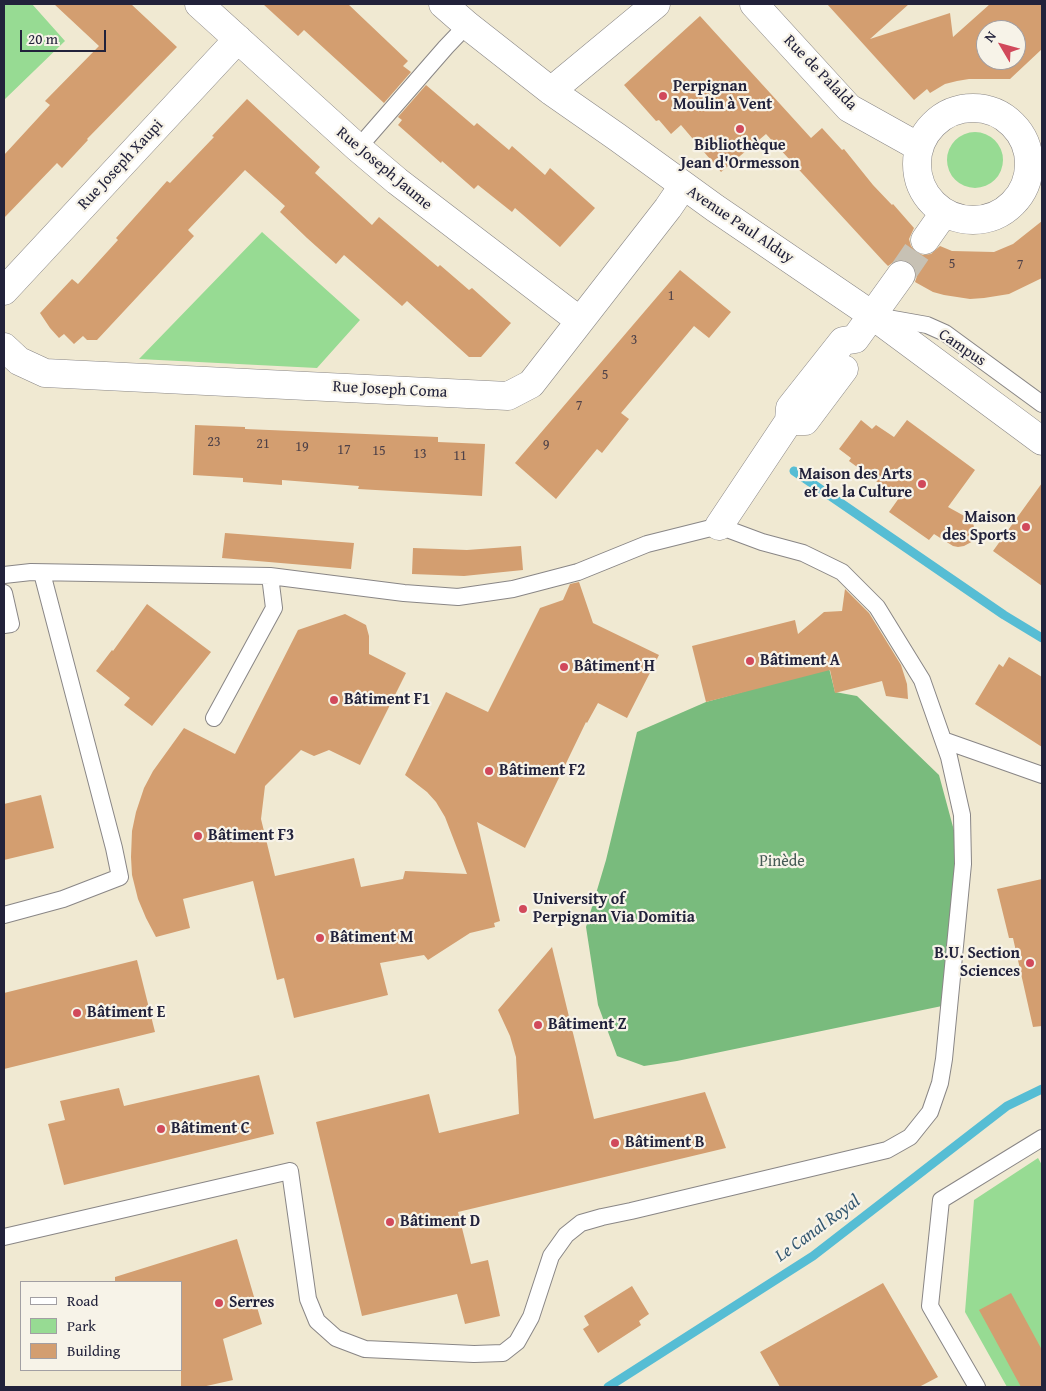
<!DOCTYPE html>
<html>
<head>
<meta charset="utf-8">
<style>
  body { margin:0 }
  #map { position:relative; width:1046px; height:1391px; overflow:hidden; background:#f0e9d2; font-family:"Gentium Book Plus",serif }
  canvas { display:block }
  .frame { position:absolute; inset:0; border:5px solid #22223b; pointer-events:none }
  .legend { position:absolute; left:20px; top:1281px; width:162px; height:90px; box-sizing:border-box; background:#f7f3e8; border:1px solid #a29fa3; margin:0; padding:6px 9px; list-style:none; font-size:15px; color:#22223b }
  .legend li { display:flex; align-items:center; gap:10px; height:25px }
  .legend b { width:25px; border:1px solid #a29fa3 }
  .north { position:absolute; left:976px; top:20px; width:50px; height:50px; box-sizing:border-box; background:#f7f3e8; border:1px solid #a29fa3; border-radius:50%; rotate:307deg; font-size:14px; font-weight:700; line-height:20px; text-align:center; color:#22223b }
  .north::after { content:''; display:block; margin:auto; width:18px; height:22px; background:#d1495b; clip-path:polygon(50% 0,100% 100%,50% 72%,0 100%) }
  .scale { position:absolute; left:20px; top:30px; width:86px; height:22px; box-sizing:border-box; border:2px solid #22223b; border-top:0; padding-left:6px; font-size:15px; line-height:18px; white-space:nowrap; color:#22223b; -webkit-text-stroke:4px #f7f3e8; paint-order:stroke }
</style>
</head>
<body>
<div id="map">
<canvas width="1046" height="1391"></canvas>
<div class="frame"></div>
<ul class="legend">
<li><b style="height:6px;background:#fff"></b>Road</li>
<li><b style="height:14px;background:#97db93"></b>Park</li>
<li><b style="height:14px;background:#d39e70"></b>Building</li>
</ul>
<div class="north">N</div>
<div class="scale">20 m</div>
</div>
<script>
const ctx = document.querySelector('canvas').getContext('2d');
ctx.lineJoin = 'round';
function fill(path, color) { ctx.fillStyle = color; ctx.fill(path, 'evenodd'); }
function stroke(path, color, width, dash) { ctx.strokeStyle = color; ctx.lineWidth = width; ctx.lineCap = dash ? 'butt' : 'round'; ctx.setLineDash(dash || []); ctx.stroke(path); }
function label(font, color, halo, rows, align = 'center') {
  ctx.font = font + ' "Gentium Book Plus",serif'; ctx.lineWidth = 4.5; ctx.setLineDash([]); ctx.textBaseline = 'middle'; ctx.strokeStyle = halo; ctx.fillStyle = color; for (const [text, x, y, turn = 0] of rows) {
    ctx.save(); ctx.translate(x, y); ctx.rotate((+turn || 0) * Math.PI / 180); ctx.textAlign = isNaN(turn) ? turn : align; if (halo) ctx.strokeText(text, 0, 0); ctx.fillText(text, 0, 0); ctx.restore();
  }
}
const green = new Path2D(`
  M4 4H32L65 41 4 100Z
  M947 160a28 28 0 1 1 56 0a28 28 0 1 1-56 0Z
  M262 232 360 320 317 368 139 359Z
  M1038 1158 1042 1165V1387H1007L965 1312 974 1200Z`);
const forest = new Path2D(`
  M829 668 835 692 857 696 939 775 963 864 942 1006 677 1061 644 1066 617 1056 598 1005 586 927 606 860 637 732 706 702Z`);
const stream = new Path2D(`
  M794 471 1004 615 1042 638
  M608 1387 813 1256 1007 1106 1042 1089`);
const building = new Path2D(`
  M54 4H131L177 47 87 139 88 140 62 168 57 163 4 218V155L50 105 45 101 99 46Z
  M263 4H348L408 61 403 66 411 72 384 103 304 30 298 36Z
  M827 4H909L870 39 950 13 953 37 990 4H1042V49L1010 79H969L957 81 945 84 930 93 927 89 914 100ZM986 30H1016V60H986Z
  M700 16 811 138 822 128 842 150 844 149 873 185 892 205 893 204 914 228 909 239 911 246 916 252 923 255 931 254 940 246 952 251 994 252 1013 244 1042 221V278L1009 294 984 298 970 299 944 295 933 292 915 282 917 276 915 269 910 262 902 259 895 261 888 266 884 262 766 134 721 172 681 125 671 134 659 120 656 121 624 85Z
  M426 85 474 126 477 123 509 150 512 146 545 175 550 168 595 208 560 247 515 208 512 212 478 185 474 189 442 161 441 163 398 125 402 120 398 117Z
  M247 99 320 167 315 173 372 225 379 217 438 267 440 265 469 290 472 288 511 323 481 357H469L407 301 402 306 344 255 336 264 307 238 280 212 285 206 245 170 188 230 194 236 97 340H87L83 336 74 344 64 334 59 338 50 328 40 313 72 279 78 284 118 240 116 238 167 181 170 183 214 137 212 136Z
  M680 270 731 312 709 338 694 326 621 413 629 419 602 453 597 449 556 499 515 463Z
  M861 420 872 429 876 425 894 437 907 420 975 470 948 507 968 518 973 523 977 539 964 546 958 547 953 546 934 534 929 540 889 512 899 498 849 461 851 458 839 449Z
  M195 425 245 427V429L438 437V442L485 444 482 496 358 489 359 486 282 480V485L243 482V478L193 475Z
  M1042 483V586L993 551Z
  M225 533 354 543 351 569 222 558Z
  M521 546 523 570 464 576 412 574 413 548 467 550Z
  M579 582 593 623 659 655 627 718 598 703 587 723 586 722 525 848 477 822 500 921 494 923 495 927 470 933 428 960 424 955 380 963 388 995 294 1018 284 978 277 980 253 881 183 899 190 928 156 937 146 918 138 899 132 875 131 857 132 831 136 812 144 788 153 771 184 728 235 754 298 630 345 614 366 625 369 636V654L406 673 360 765 329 750 314 756 301 750 265 786 261 819 275 876 354 858 361 887 403 879 405 871 467 874 445 817 436 802 427 792 405 775 446 692 488 712 540 608 563 600 570 584Z
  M845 589 869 613 901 665 907 684 908 699 886 696 882 681 835 693 830 670 706 702 692 646 795 620 798 634 824 612 842 611Z
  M147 604 211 652 152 726 124 705 130 698 96 671 112 650 113 651Z
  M1009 657 1042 677V747L975 704 999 664 1003 667Z
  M41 795 54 848 4 860V804Z
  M1042 879V1026L1033 1027 1013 938H1009L997 889Z
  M552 947 594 1119 705 1092 726 1148 458 1212 471 1264 488 1260 500 1316 465 1324 457 1294 362 1316 316 1122 429 1094 439 1133 519 1114 516 1057 510 1036 498 1010Z
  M137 960 155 1032 4 1069V993Z
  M259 1075 274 1134 64 1185 48 1124 65 1120 60 1101 119 1088 124 1106Z
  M237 1239 262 1324 223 1339 233 1380 202 1387H181V1282H115V1277Z
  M883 1283 938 1377 919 1387H780L760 1352Z
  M632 1286 649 1314 639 1321 641 1325 598 1353 583 1329 589 1325 584 1316Z
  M1011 1293 1042 1350V1387H1021L979 1310Z`);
const streetTunnel = new Path2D(`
  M901 275 925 240`);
const lane = new Path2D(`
  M358 148 446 47 467 25
  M882 317 927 325 945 333 1042 404
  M4 575 31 572 270 576 404 593 458 597 513 589 578 572 647 544 719 526 762 542 803 553 842 572 877 607 922 680 949 757 962 815 963 864 944 1059 940 1083 930 1112 910 1137 887 1150 631 1211 602 1217 581 1223 566 1235 551 1256 531 1317 517 1342 503 1353 474 1354 365 1349 336 1338 317 1321 308 1299 290 1171 4 1237
  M4 593 11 624 4 625
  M214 718 274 608 270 576
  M943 740 1042 775
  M4 915 63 899 120 877 114 848 42 573
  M977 1387 930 1306 941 1200 1042 1138`);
const street = new Path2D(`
  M199 4 358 148 397 181 580 321
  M443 4 467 25 551 91 617 137 715 208 872 315 1042 441
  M754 4 849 108 919 147
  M551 91 656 4
  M917 164a56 56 0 1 1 112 0a56 56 0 1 1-112 0Z
  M925 240 944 213
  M4 291 238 39
  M4 347 19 361 45 373 508 396 531 384 668 208 683 186
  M789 421H805L844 369
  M719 526 789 421 790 408 843 341 855 339 901 275`);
const markers = [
  [663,96,5,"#d1495b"],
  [740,129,5,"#d1495b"],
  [922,484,5,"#d1495b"],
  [1026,527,5,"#d1495b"],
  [750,661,5,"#d1495b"],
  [564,667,5,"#d1495b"],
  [334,700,5,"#d1495b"],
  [489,771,5,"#d1495b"],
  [198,836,5,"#d1495b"],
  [523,909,5,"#d1495b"],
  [320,938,5,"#d1495b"],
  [1030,963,5,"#d1495b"],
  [77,1013,5,"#d1495b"],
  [538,1025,5,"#d1495b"],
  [161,1129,5,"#d1495b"],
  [615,1143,5,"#d1495b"],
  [390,1222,5,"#d1495b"],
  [219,1303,5,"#d1495b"]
];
const numberNames = [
  ["5",952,264],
  ["7",1020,265],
  ["1",671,296],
  ["3",634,340],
  ["5",605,375],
  ["7",579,406],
  ["23",214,442],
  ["21",263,444],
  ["9",546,445],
  ["19",302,447],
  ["17",344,450],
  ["15",379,451],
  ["13",420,454],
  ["11",460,456]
];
const streetNames = [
  ["Rue de Palalda",820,73,46],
  ["Rue Joseph Xaupi",121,165,-47],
  ["Rue Joseph Jaume",384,169,40],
  ["Avenue Paul Alduy",740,225,34],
  ["Campus",962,348,34],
  ["Rue Joseph Coma",390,390,3]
];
const poiNames = [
  ["Perpignan",673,87],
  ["Moulin à Vent",673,105],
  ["Bibliothèque",740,146,"center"],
  ["Jean d'Ormesson",740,164,"center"],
  ["Maison des Arts",912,475,"right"],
  ["et de la Culture",912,493,"right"],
  ["Maison",1016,518,"right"],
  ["des Sports",1016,536,"right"],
  ["Bâtiment A",760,661],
  ["Bâtiment H",574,667],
  ["Bâtiment F1",344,700],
  ["Bâtiment F2",499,771],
  ["Bâtiment F3",208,836],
  ["University of",533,900],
  ["Perpignan Via Domitia",533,918],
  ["Bâtiment M",330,938],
  ["B.U. Section",1020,954,"right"],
  ["Sciences",1020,972,"right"],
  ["Bâtiment E",87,1013],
  ["Bâtiment Z",548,1025],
  ["Bâtiment C",171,1129],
  ["Bâtiment B",625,1143],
  ["Bâtiment D",400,1222],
  ["Serres",229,1303]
];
const parkNames = [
  ["Pinède",782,862]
];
const waterNames = [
  ["Le Canal Royal",818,1229,-36]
];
fill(green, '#97db93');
fill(forest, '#79bb7d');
stroke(stream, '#56bdd4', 9);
fill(building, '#d39e70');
stroke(streetTunnel, '#c7c1b4', 28, [28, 14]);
stroke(lane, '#898686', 18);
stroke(street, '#898686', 29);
stroke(lane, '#fff', 16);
stroke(street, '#fff', 28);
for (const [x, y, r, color] of markers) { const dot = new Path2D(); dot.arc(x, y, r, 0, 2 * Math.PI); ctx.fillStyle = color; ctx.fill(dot); stroke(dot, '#f7f3e8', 2); }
label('14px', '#4e4148', null, numberNames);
label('16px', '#22223b', '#f7f3e8', streetNames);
label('bold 16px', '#22223b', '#f7f3e8', poiNames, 'left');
label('16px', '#455a55', '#f7f3e8', parkNames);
label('italic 18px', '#345871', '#f7f3e8', waterNames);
</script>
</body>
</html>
